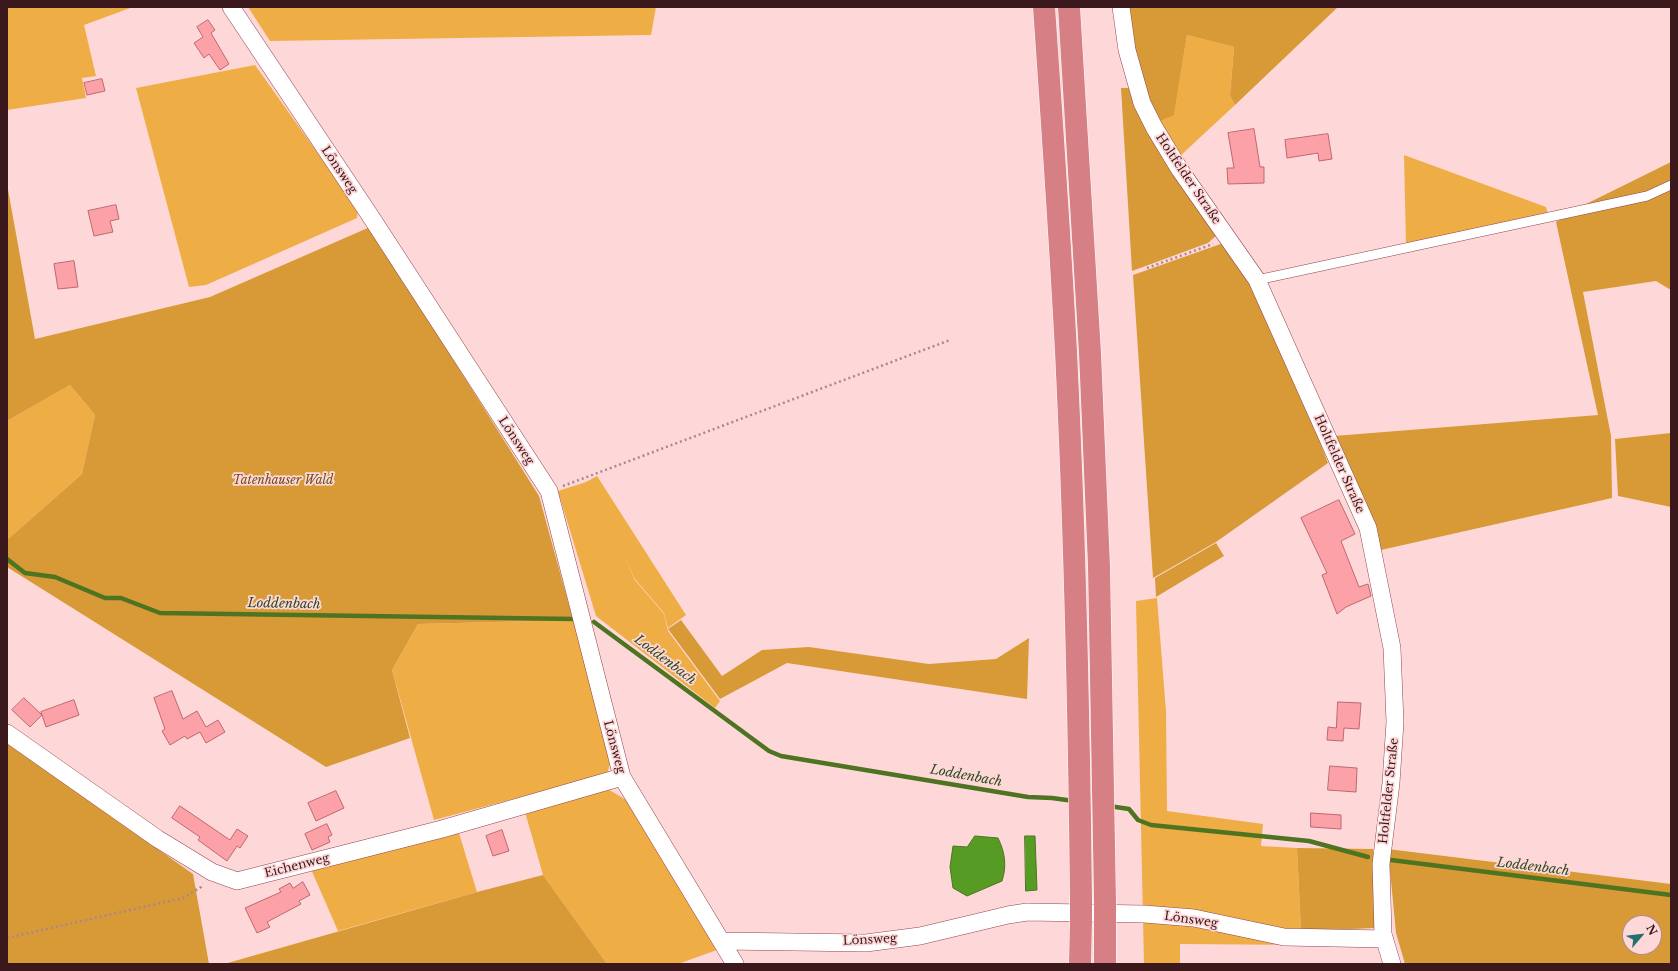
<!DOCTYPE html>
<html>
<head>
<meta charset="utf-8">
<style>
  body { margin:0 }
  #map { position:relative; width:1678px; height:971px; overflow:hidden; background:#fed8d9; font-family:"Libre Baskerville",serif }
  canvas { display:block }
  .frame { position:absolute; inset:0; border:8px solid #3a181b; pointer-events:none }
  .north { position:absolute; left:1622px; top:915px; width:40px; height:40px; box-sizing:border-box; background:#fed8d9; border:1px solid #b08b8d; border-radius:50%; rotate:62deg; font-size:11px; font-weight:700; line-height:16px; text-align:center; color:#3a181b }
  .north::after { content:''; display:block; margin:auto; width:14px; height:18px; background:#246f6f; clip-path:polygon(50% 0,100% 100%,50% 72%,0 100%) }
</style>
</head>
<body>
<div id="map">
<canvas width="1678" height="971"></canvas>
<div class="frame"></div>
<div class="north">N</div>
</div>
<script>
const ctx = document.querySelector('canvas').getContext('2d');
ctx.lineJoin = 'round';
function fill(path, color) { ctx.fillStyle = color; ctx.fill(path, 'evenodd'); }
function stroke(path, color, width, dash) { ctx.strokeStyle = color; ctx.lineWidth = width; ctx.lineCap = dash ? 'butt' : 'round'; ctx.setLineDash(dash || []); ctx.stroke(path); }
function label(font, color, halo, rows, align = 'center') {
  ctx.font = font + ' "Libre Baskerville",serif'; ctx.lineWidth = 3.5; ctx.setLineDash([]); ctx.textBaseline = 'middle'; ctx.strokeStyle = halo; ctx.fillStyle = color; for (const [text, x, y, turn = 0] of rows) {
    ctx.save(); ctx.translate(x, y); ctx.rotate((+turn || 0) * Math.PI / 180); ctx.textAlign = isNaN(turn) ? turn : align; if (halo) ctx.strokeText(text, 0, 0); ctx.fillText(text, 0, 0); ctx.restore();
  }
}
const green = new Path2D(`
  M7 7H133L84 25 96 76 82 78 86 98 7 110Z
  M248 7H656L651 35 270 41Z
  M1187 35 1234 47 1230 94 1235 105 1179 157 1158 122 1174 114Z
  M255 65 358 210 357 218 206 285 189 287 136 88Z
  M1404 155 1546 207 1548 214 1406 245Z
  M70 385 95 415 82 474 7 540V421Z
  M597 476 686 615 668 628 664 613 634 578 624 554 634 579 664 614 668 631 720 701 715 708 596 616 558 491 586 482Z
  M1157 598 1166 711 1167 811 1263 824 1261 846 1297 848 1301 931 1305 945 1180 944V964H1144L1136 601Z
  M573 620 612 757 607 774 434 820 392 670 418 624Z
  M606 788 628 801 717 950 678 964H607L543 875 525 812Z
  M458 830 477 892 338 931 310 867Z`);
const forest = new Path2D(`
  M1128 7H1338L1235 105 1230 95 1234 47 1187 35 1174 115 1158 122 1139 69Z
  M1121 88H1129L1217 235 1208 243 1132 271Z
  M1671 162V290L1656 281 1583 292 1611 436 1612 498 1381 550 1334 436 1598 415 1556 222 1582 206Z
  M7 184 35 339 210 297 370 227 539 496 573 620 418 624 392 670 410 738 326 767 7 567V540L82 474 95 415 70 385 7 421Z
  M1229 241 1294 375 1328 463 1216 542 1153 578 1133 275Z
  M1671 433V507L1618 496 1615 439Z
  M1216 543 1224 556 1156 597 1155 578Z
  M681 620 722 676 762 650 809 647 929 664 996 659 1029 638 1027 699 787 663 720 699 668 629Z
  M7 743 193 874 209 964H7Z
  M1297 848 1373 849 1376 928 1301 931Z
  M1388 849 1671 884V964H1405L1396 933ZM1630 923H1654V947H1630Z
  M543 875 607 964H224L477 892Z`);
const water = new Path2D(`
  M975 836 998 838C1005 852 1007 866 1002 881L967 896 953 888 950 867 953 846 967 847Z
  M1025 836H1035L1037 890 1026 891Z`);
const stream = new Path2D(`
  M7 559 25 573 55 577 105 598H121L160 613 573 619
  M594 622 769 751 781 756 1028 797 1052 798 1074 801
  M1109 806 1129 809 1138 820 1151 825 1309 841 1368 857
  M1391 860 1671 895`);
const building = new Path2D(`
  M208 20 215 30 211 33 229 64 220 70 209 54 204 58 194 43 203 37 197 27Z
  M102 79 105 91 87 95 84 83Z
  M1254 129 1260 167H1264V183L1228 184 1227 168H1234L1228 133Z
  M1328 134 1332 159 1319 161 1318 153 1287 158 1285 140Z
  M116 205 119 219 110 221 113 232 94 236 88 211Z
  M74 261 78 287 58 289 54 264Z
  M1339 500 1355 534 1341 541 1359 587 1368 584 1371 596 1346 607 1337 614 1322 575 1327 573 1301 518Z
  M172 691 183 719 197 711 206 727 218 720 225 732 206 743 200 732 187 739 185 736 170 745 162 731 165 729 154 698Z
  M24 698 42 715 30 727 12 710Z
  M74 700 79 715 46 727 41 712Z
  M1338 702 1361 703 1359 729 1344 728 1343 741 1327 740 1328 727 1336 728Z
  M1330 766 1357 768 1356 792 1328 790Z
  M336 791 344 808 316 821 308 803Z
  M180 806 230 840 237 829 248 836 240 848 237 846 227 861 198 840 200 837 172 818Z
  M1311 813 1341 815V829L1311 827Z
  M327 824 332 835 328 837 330 842 312 850 305 834Z
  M502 830 509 851 493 856 486 836Z
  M303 882 310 895 299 901 301 904 267 922 270 927 257 933 245 908 281 892 279 889 290 883 293 888Z`);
const path = new Path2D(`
  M1147 268 1213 244
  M563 486 950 340
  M7 938 183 898 201 887 203 884`);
const service = new Path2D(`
  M1257 280 1647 196 1671 185`);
const minor = new Path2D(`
  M231 7 371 217 549 491 622 777 735 964
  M1121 7 1127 50 1142 103 1154 127 1180 170 1257 280 1368 528 1392 648 1395 722 1391 783 1381 864 1383 934 1392 964
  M7 733 158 839 212 872 237 881 442 829 622 777
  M722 941 866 943 920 936 1008 915 1027 912 1144 914 1194 918 1284 937 1384 939`);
const motorway = new Path2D(`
  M1044 7C1052 122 1060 237 1066 352 1075 535 1079 717 1081 900
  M1069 7 1090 353 1099 566 1105 901
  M1080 964 1081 920
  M1105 964V920`);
const motorwayBridge = new Path2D(`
  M1081 900V920
  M1105 901V920`);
const streetNames = [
  ["Lönsweg",339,170,56],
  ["Holtfelder Straße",1188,179,56],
  ["Lönsweg",516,441,57],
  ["Holtfelder Straße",1339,464,66],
  ["Lönsweg",614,747,75],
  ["Holtfelder Straße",1389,791,-84],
  ["Eichenweg",297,866,-14],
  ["Lönsweg",1191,920,8],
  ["Lönsweg",870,940,-3]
];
const parkNames = [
  ["Tatenhauser Wald",283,481]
];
const waterNames = [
  ["Loddenbach",284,604,1],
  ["Loddenbach",665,660,37],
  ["Loddenbach",966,776,10],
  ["Loddenbach",1533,867,7]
];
fill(green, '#efad45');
fill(forest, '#d79a36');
fill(water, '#569c24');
stroke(water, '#4e7421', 1);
stroke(stream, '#4e7421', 4.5);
fill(building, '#fba1a7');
stroke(building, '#bd686f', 1);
stroke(service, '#94444c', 10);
stroke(minor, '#94444c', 18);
stroke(motorway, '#fff', 23);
stroke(path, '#ab8788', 2.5, [2, 3]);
stroke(service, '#fff', 9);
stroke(minor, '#fff', 17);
stroke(motorway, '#d67f85', 22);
stroke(motorwayBridge, '#fff', 23, []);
stroke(motorwayBridge, '#d67f85', 22);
label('12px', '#3a181b', '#fed8d9', streetNames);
label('italic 12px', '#6c4c19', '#fed8d9', parkNames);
label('italic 13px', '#2c491c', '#fed8d9', waterNames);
</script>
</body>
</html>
